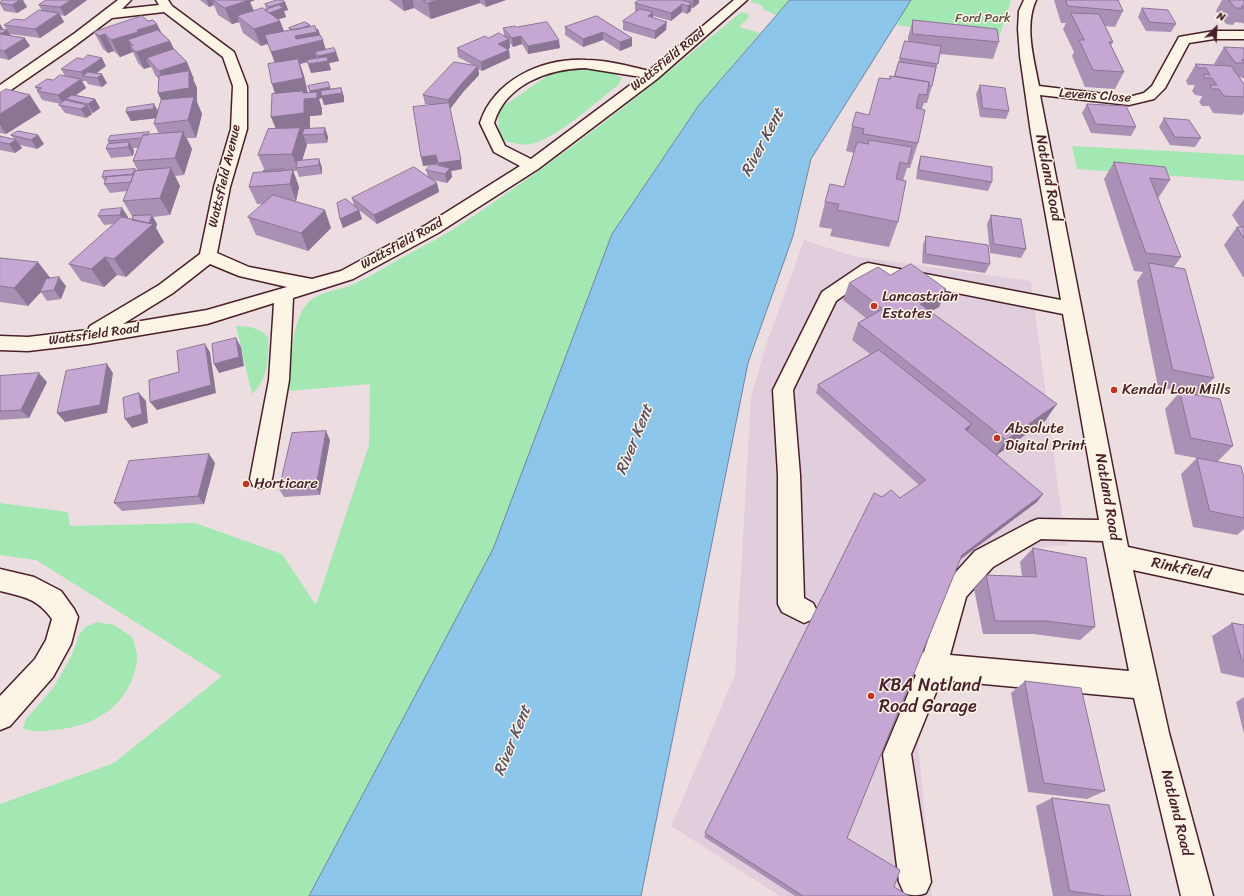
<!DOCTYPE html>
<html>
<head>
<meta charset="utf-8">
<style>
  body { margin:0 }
  #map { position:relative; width:1244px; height:896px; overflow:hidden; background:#ecdee0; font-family:Sriracha,sans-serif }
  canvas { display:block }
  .north { position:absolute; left:1196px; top:8px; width:40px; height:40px; -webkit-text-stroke:3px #fcf5e5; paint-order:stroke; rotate:24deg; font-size:11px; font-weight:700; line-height:16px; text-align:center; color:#4a1f2b }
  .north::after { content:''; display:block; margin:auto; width:14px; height:18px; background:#4a1f2b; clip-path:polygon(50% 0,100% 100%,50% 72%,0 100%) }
</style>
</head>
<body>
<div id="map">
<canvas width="1244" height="896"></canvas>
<div class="north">N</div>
</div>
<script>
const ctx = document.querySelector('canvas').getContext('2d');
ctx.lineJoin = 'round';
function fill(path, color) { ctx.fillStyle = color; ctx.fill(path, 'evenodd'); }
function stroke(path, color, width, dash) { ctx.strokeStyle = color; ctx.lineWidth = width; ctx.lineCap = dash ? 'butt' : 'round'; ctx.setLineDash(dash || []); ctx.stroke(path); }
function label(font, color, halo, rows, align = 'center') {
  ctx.font = font + ' Sriracha,sans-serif'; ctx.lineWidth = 3; ctx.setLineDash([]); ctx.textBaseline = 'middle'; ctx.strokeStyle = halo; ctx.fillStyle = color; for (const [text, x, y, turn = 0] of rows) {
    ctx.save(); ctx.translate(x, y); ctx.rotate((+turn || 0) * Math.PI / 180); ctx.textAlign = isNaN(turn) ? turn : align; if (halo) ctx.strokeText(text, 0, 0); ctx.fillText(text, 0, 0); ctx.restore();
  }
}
const built = new Path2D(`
  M804 240 853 256 1031 281 1061 510 1068 545 1019 549 968 580 949 658 918 742 932 896H780L671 826 735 675 751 397 765 348Z`);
const green = new Path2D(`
  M753 0H790L776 15 763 9 762 5 750 2Z
  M911 0H1011L998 41 897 25 902 12Z
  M741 12 748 14 749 17 739 27 760 33 699 105 612 234 493 549 309 896H0V804L114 763 222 676 36 560 0 555V503L68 512 70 526 195 523 282 554 316 605 369 445 370 384 288 391C291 367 291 321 307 304 318 291 339 291 354 284 371 276 387 266 403 257 419 248 436 240 452 230 553 165 649 89 741 12Z
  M579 67 607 69 622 78 618 85C595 103 561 134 535 143 525 147 514 143 505 141L499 133 498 110 557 69Z
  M1072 146 1244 155V181L1077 169Z
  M236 326C249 326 259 328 268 337 269 357 268 380 252 394Z
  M97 622 114 625 132 637C134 644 138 654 137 660 131 705 95 727 53 730 43 731 33 733 23 728L26 719 53 688 72 655 79 635 85 627Z`);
const water = new Path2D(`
  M790 0H911L811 159 793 236 748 363 641 896H309L493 549 612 234 699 105Z`);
const minor = new Path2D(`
  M118 0H131L122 9 159 5 156 0H168L172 6 234 52 247 86V129L230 187 217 253 249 267 312 279 341 271 426 225 520 166 494 152 480 123C494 80 542 58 586 60 607 60 628 66 649 71L734 0H747L657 79 538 169 438 233 353 279 293 298 289 380 272 479 269 486 261 488 253 486 250 479 269 380 274 303 207 324 88 344 28 351 0 350V336L28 337 88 330 90 326 159 285 200 254 214 187 231 129 233 86 223 57 164 12 112 18 69 50 5 94 0 95V85L75 33ZM585 68 641 77 531 159 505 146 494 123C506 84 548 69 585 68ZM210 264 239 276 287 287 207 310 123 324 173 293Z
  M1024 0H1036C1024 26 1034 59 1039 86L1129 97 1144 93 1152 86 1179 37 1214 31H1244V39H1214L1189 43 1165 88 1154 99 1129 105 1040 95 1128 547 1244 572V594L1133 570 1169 733 1213 896H1181L1134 698 941 680 911 754 931 882 926 893C918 896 912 896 904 893L899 882 883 754 916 675 914 674 910 665 914 656 924 652 946 583 975 551 1030 522 1038 519 1099 520 1063 314 871 276 836 301 793 390 800 475 804 598 813 603 817 611 813 619 804 623 782 612 778 604V475L773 390 822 292 862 265 868 263 1061 300 1031 133 1020 56 1018 29 1019 11ZM1041 539 1103 541 1129 671 950 655 966 597 993 567Z
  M0 569 34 577 61 591 74 609 78 617 71 644 53 677 10 726 0 730V696L35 659 46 640 52 619C37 598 24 597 0 591Z`);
const wall = new Path2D(`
  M46 0H87L65 16 60 15 64 22 40 38 10 34 11 35 30 46 9 60 0 58V24L3 29 7 30 4 25 24 20 42 11 39 5Z
  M200 0H255L250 2 254 11 266 10 265 4 285 2 288 10 284 11 286 17 278 19 280 21 284 32 290 31 289 28 310 27 318 29 326 50 336 52 339 61 329 63 331 70 311 73 308 62 300 64 304 76 308 93H310L308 86 331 89 341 88 344 97V102L324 105 322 98 319 99 322 109V115L310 116V129L325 128 328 137 327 143 306 144 307 145 302 160 319 159 322 168V174L299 177 297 171H293L299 187 296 201H294L331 228 308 251 256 235 248 217 264 204H257L249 187 265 171 258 155 276 129 275 94 272 84 275 63 268 44 261 46 243 33 239 22 232 24 218 15 214 5 209 7Z
  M389 0H506L486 7 480 3 431 19 414 8 404 11Z
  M639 0H699V3L693 8H691V11L687 14 682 12 671 21 653 16V18L666 30 655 39 623 30V21L637 12 635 11V3Z
  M1054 0H1118L1123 11 1115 27 1105 26 1113 42 1111 45 1124 72 1115 89 1085 87 1072 56 1074 52 1063 29 1066 23H1061Z
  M1222 0H1244V24L1243 23 1235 22 1233 25 1226 24 1216 11Z
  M0 2 27 7 17 13 4 11 0 4Z
  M1142 8 1176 24 1171 32 1146 31 1138 17Z
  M597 16 632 46 620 51 603 40 583 47 565 35V27Z
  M913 20 999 42 993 59 940 54 932 86 927 103H924L922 109 918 143 910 168H907L903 181 898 222 889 247 830 236 832 229 819 227 825 202 844 187 854 153 846 151 852 126 869 115 889 79 894 76 905 41H908V37Z
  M516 27 560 48 528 54 522 44 513 47 510 43V48L508 49 510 58 482 71 478 69 479 75 464 91 450 109 462 169 451 171 452 177 447 183 432 180 437 183 439 192 377 224 359 210 362 219 343 228 340 219 354 206 352 198 428 177 426 170 431 165 423 166 431 105 425 104 423 95 473 65 458 57 457 48 488 38 504 36 503 28ZM433 164H438L439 166Z
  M94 32 161 33 170 41 174 49 194 79H193L197 88V102L202 114 196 138H187L192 149 184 175 175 176 180 186 170 215 153 217 157 224 156 228 164 242 126 277 117 275 104 287 81 281 69 264 114 224 104 225 98 216 122 208 128 217 127 218 132 220 133 218 123 201 127 191 110 193 104 184 105 182 102 177 135 169 137 171H138L133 161 138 148H133L134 151 133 156 111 158 106 149 109 144 108 141 150 135 159 134 154 124 156 118 131 121 126 112 154 104 158 111 161 100 158 93 159 79 155 75 152 68 150 67 144 69 138 63 133 52 120 57 114 51 108 53 103 49Z
  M1224 47 1244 48V79L1243 78 1239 77 1244 84V112L1242 115 1213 113 1209 106H1202L1199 102 1202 97V96L1195 95 1192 91 1195 85H1188L1186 81 1196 64 1215 65 1214 64Z
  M106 66 97 73 107 83 102 87 88 84 86 81H82L86 88 76 95 95 99 100 108 93 113 91 112 92 114 86 118 65 113 59 105 61 104 42 100 37 91H38L35 87 65 76 61 69Z
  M980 85 1009 111 1006 119 980 117 976 94Z
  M0 93 41 112 6 134 0 133Z
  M1087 104 1136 127 1131 136 1091 133 1082 113Z
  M1164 118 1201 138 1195 147 1170 145 1159 127Z
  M11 135H38L44 144 37 149 20 145 22 148 15 153 0 150V136L14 139Z
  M921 156 992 182 988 191 916 179 918 165Z
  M1114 162 1170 180 1159 197H1158L1181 257 1174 267 1214 378 1198 395 1158 387 1137 281 1143 272 1134 271 1104 179Z
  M1244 199V277H1243L1224 245 1237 227H1240L1232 215Z
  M991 215 1026 249 1021 258 990 253 987 224Z
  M926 236 990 264 985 273 922 263 923 245Z
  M0 258 50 278 66 286 61 299 47 301 41 292 28 306 0 302Z
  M890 275 946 289 939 307 930 311 1045 421 997 455 1037 502 960 560 847 838 894 887 909 896H795L704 837 882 497 900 498 919 485 816 393 818 385 870 354 852 340 858 323 866 318 843 300 849 283Z
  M0 376 47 382 29 418 0 420Z
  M1180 392 1233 446 1217 462 1244 478V529L1237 535 1193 527 1181 474 1197 458 1175 454 1165 409Z
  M330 440 320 495 284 497 279 489Z
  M209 454 215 463 204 504 122 511 114 503Z
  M1033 548 1095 627 1080 640 1033 634H983L974 589 986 575 1022 576 1020 562Z
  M1232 623 1244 625V678L1221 673 1212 636Z
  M1025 681 1105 791 1087 799 1028 792 1011 693Z
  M1244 697V734L1236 702Z
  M1052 798 1131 896H1053L1036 806Z`);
const shadedWall = new Path2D(`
  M20 0H23L27 7 17 13 12 5Z
  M71 0H87L65 16 60 7Z
  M207 0H212L214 5 209 7Z
  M249 0H255L250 2 256 16H237L239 22 232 24 225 8Z
  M402 0H413L414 8 404 11Z
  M438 0H480V3L431 19 428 3Z
  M485 0H506L486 7Z
  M693 0H699V3L693 8Z
  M285 2 288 10 284 11 286 17 270 22 267 14 271 13 269 7Z
  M692 3 691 11 687 14 688 6Z
  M682 4V12L671 21V13Z
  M653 12V21L648 16Z
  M59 13 64 22 40 38 35 29Z
  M280 21 286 37 261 46 254 29Z
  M667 22 666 30 655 39V31Z
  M0 24 4 30 0 33Z
  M157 24 165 40 133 45 128 40 132 48 130 46 133 52 120 57 111 40 137 30Z
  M310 25 312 31 318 29 321 38 323 40 327 54 336 52 339 61 329 63 331 70 311 73 308 64 320 63 318 56 315 52 317 59 300 64 304 76 308 95 312 98 310 91 330 87 332 95 341 88 344 97V102L324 105 322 98 319 99 322 109V115L310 116V130L302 131 307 145 300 167H297L292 154 278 134 271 117 278 101 272 84 277 69 271 52 295 36 294 31Z
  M7 30 12 38 7 41 2 33Z
  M603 32V40L583 47V39Z
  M105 34 114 51 108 53 99 36Z
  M521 36 522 44 513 47 512 38Z
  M25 38 30 46 9 60 4 51Z
  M632 38V46L620 51V42Z
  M509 39 510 48 499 52 498 44Z
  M559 40 560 48 528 54V46Z
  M170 41 178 58H146L150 67 144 69 136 52Z
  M509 50 510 58 482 71 481 62Z
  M102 58 106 66 91 77 83 76 86 81 81 72Z
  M187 62 194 79H193L197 88V102L202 114 196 138 188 120 166 110 158 93 167 88 159 71Z
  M478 66 479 75 464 91 450 109 448 100 463 82Z
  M102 74 107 83 102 87 97 78Z
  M81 79 86 88 69 100 66 99 67 102 63 104 58 95Z
  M30 95 41 112 6 134 0 125V114Z
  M95 99 100 108 93 113 88 104Z
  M154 104 159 113 158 118 131 121 126 112Z
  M87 105 92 114 86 118 81 109Z
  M325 128 328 137 327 143 324 134Z
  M183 132 192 149 184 175 175 158Z
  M38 135 44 144 37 149 31 140Z
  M16 140 22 148 15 153 9 144Z
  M129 142 134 151 133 156 128 147Z
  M436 155 438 164 423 166 421 157Z
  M319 159 322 168V174L319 165Z
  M461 160 462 169 451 171 452 177 447 183 445 174 440 172 438 163Z
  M171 168 180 186 170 215 160 198Z
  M293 170 299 187 296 201 290 184Z
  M437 183 439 192 377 224 374 215Z
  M122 208 128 217 125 224 120 215Z
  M325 210 331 228 308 251 301 233Z
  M359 210 362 219 343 228 340 219Z
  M152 215 157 224 156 228 164 242 126 277 114 259 151 226 149 223Z
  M105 257 117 275 104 287 91 269Z
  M38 262 52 280 28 306 14 288Z
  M59 277 66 286 61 299 54 290Z
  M946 289 939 307 913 321 920 304Z
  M236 338 241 347 244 366 219 373 214 364Z
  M205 344 210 352 216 393 157 410 150 402 211 385Z
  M107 364 113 373 107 413 65 422 57 413Z
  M39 373 47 382 29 418 21 410Z
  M139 393 146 401 148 423 132 428 125 419Z
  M1057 404 1045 421 995 456 1006 440Z
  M972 424 967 432 965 429Z
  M326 431 330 440 320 495 316 487Z
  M209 454 215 463 204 504 198 496Z
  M1043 494 1037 502 956 562 962 555Z`);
const building = new Path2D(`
  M4 0H20L12 5 0 3V2Z
  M46 0H71L60 7 39 5Z
  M213 0H249L225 8Z
  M277 0H282L285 2 269 7 265 4Z
  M423 0H438L428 3Z
  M639 0H682L692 3 688 6 682 4 671 13 635 3Z
  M1066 0H1118L1123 11 1068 6Z
  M1229 0H1244V6H1241L1243 8H1236Z
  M279 5 283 8 269 13 265 10Z
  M263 8 280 21 254 29 237 16Z
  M1142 8 1168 10 1176 24 1150 22Z
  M640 9 653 12 648 16 667 22 655 31 623 21Z
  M39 10 59 13 35 29 4 25 14 19 24 20Z
  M1071 13 1099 14 1113 42H1109L1124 72 1093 70 1079 40H1084Z
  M142 16 148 21 153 20 157 24 137 30 138 32 111 40 105 34 99 36 94 32Z
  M597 16 632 38 620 42 603 32 583 39 565 27Z
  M913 20 997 29 999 42 913 34Z
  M305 22 310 25 299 29 293 30 289 28Z
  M547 22 559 40 528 46 521 36 512 38 503 28 515 26 516 27Z
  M315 26 317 32 295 36 296 39 320 35 323 40 271 52 265 35Z
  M0 29 7 30 2 33H0Z
  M158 30 170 41 136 52 130 46 133 45 128 40Z
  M499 33 509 39 498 44 509 50 481 62 457 48 485 36 488 38Z
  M0 34 25 38 4 51 0 50Z
  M905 41 941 46 938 64 900 58Z
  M1224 47 1244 48V60H1241L1244 63H1236Z
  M334 48 336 52 318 56 315 52Z
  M174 49 187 62 159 71 147 58Z
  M88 55 102 58 81 72 61 69 77 58 83 59Z
  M327 57 328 61 308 64 307 60Z
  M298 59 303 78 272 84 268 64Z
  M454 62 478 66 463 82 448 100 423 95Z
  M899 62 936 67 932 86H929V82L895 76Z
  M1196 64 1231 66 1244 84V97L1224 96 1219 89H1212L1210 85H1217L1212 78H1205L1203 74 1210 75 1206 68H1198Z
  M189 71V88L158 93 159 76Z
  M88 72 102 74 97 78 83 76Z
  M60 75 81 79 58 95 37 91 42 88 35 87 47 79 53 80Z
  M890 76 929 82 927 95 919 94 916 108 925 110 918 143 863 134 864 129 852 126 856 112 869 115 879 78 890 79Z
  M328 82 330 87 310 91 308 86Z
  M980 85 1005 88 1009 111 983 108Z
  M341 88 342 93 321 96V91Z
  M6 89 30 95 0 114V93Z
  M303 91V93L317 92V98L304 99V113L271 117 272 94Z
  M72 95 95 99 88 104 66 99Z
  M194 97 188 120 154 124 161 100Z
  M65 100 87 105 81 109 59 105Z
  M449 103 461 160 438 163 436 155 421 157 413 107Z
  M154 104 153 109 126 112 127 108Z
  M1087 104 1126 106 1136 127 1096 124Z
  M1164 118 1189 120 1201 138 1175 137Z
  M300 128 292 154 258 155 268 129Z
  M325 128 324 134 302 135 304 129Z
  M18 131 38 135 31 140 11 135Z
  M149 132 148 135H143L142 138 108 141 110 136Z
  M183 132 175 158 133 161 143 135Z
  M0 136 16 140 9 144 0 142Z
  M869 140 912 147 908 164 900 162 896 179 906 181 898 222 837 210 839 204 825 202 830 184 844 187 857 142 868 144Z
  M129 142 128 147 106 149 108 144Z
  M921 156 992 167V182L919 170Z
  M319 159V165L296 168 297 161Z
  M1114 162 1165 167 1170 180 1150 178 1181 257 1146 253Z
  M432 164 450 168 445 174 426 170Z
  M414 167 437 183 374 215 352 198Z
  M171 168 160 198 123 201 135 171Z
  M135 169 133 174 102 177 104 171Z
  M283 169 282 171 263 172V171Z
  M293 170 290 184 249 187 253 173Z
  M133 175 131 182 104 184 107 177Z
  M273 195 325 210 301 233 248 217Z
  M346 199 359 210 340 219 337 203Z
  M122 208 120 215 98 216 101 210Z
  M152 215 149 223H147L132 220 133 216Z
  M991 215 1021 219 1026 249 994 244Z
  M122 217 153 224 114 259 105 257 91 269 69 264Z
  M1237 227H1244V238Z
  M926 236 988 245 990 264 926 254Z
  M0 258 38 262 14 288 0 286Z
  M1149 263 1185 269 1214 378 1173 370Z
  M911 264 946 289 920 304 1057 404 1006 440 858 323 883 309 849 283 878 267 890 275Z
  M59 277 54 290 40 292 46 279Z
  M236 338 239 357 214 364 212 344Z
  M205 344 211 385 150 402 149 380 179 372 177 351Z
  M879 350 972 424 965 429 1043 494 962 555 847 838 900 870 894 887 909 896H803L705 833 874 493 882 497 891 490 900 498 926 480 818 385Z
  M107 364 100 405 57 413 66 371Z
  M39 373 21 410 0 411V376Z
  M1180 392 1220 399 1233 446 1191 438Z
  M139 393 142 414 125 419 123 398Z
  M326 431 316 487 279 489 292 433Z
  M209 454 198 496 114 503 129 461Z
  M1197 458 1241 466 1244 478V518L1210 511Z
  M1033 548 1086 558 1095 627 1046 621H995L986 575 1036 577Z
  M1232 623 1244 625V661L1242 660Z
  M1025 681 1081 688 1105 791 1044 783Z
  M1052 798 1109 805 1131 896H1106L1070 891Z`);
const markers = [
  [874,306,4,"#c8321e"],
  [1114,390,4,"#c8321e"],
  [997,438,4,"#c8321e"],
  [246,484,4,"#c8321e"],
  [871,696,4,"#c8321e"]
];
const farParknames = [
  ["Ford Park",983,19]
];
const farStreetnames = [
  ["Wattsfield Road",668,60,-39],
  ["Levens Close",1095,96,4],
  ["Wattsfield Avenue",225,176,-77],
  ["Wattsfield Road",402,244,-29],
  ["Wattsfield Road",94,335,-8]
];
const streetNames = [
  ["Natland Road",1048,178,79],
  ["Natland Road",1107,497,80],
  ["Rinkfield",1181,569,12],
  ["Natland Road",1176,813,76]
];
const poiNames = [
  ["Lancastrian",882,297],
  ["Estates",882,314],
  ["Kendal Low Mills",1122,390],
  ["Absolute",1005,429],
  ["Digital Print",1005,446],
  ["Horticare",254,484]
];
const waterNames = [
  ["River Kent",763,143,-62],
  ["River Kent",635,440,-68],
  ["River Kent",513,741,-68]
];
const nearPoinames = [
  ["KBA Natland",879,686],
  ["Road Garage",879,707]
];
fill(built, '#e1cedc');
fill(green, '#a3e7b2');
fill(water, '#8cc6eb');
stroke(water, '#72839e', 1);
stroke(minor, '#4a1f2b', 3);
fill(minor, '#fcf5e5');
fill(wall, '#aa90b5');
fill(shadedWall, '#8b7594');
fill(building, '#c6a7d3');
stroke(building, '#8b7594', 1);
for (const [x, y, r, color] of markers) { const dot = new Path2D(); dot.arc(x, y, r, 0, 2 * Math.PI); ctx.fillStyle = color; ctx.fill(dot); stroke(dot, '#fcf5e5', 1.5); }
label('13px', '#60514d', '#fcf5e5', farParknames);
label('13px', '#4a1f2b', '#fcf5e5', farStreetnames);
label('15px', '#4a1f2b', '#fcf5e5', streetNames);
label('15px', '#4a1f2b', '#fcf5e5', poiNames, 'left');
label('italic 16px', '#5e5165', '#fcf5e5', waterNames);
label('18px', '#4a1f2b', '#fcf5e5', nearPoinames, 'left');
</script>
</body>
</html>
